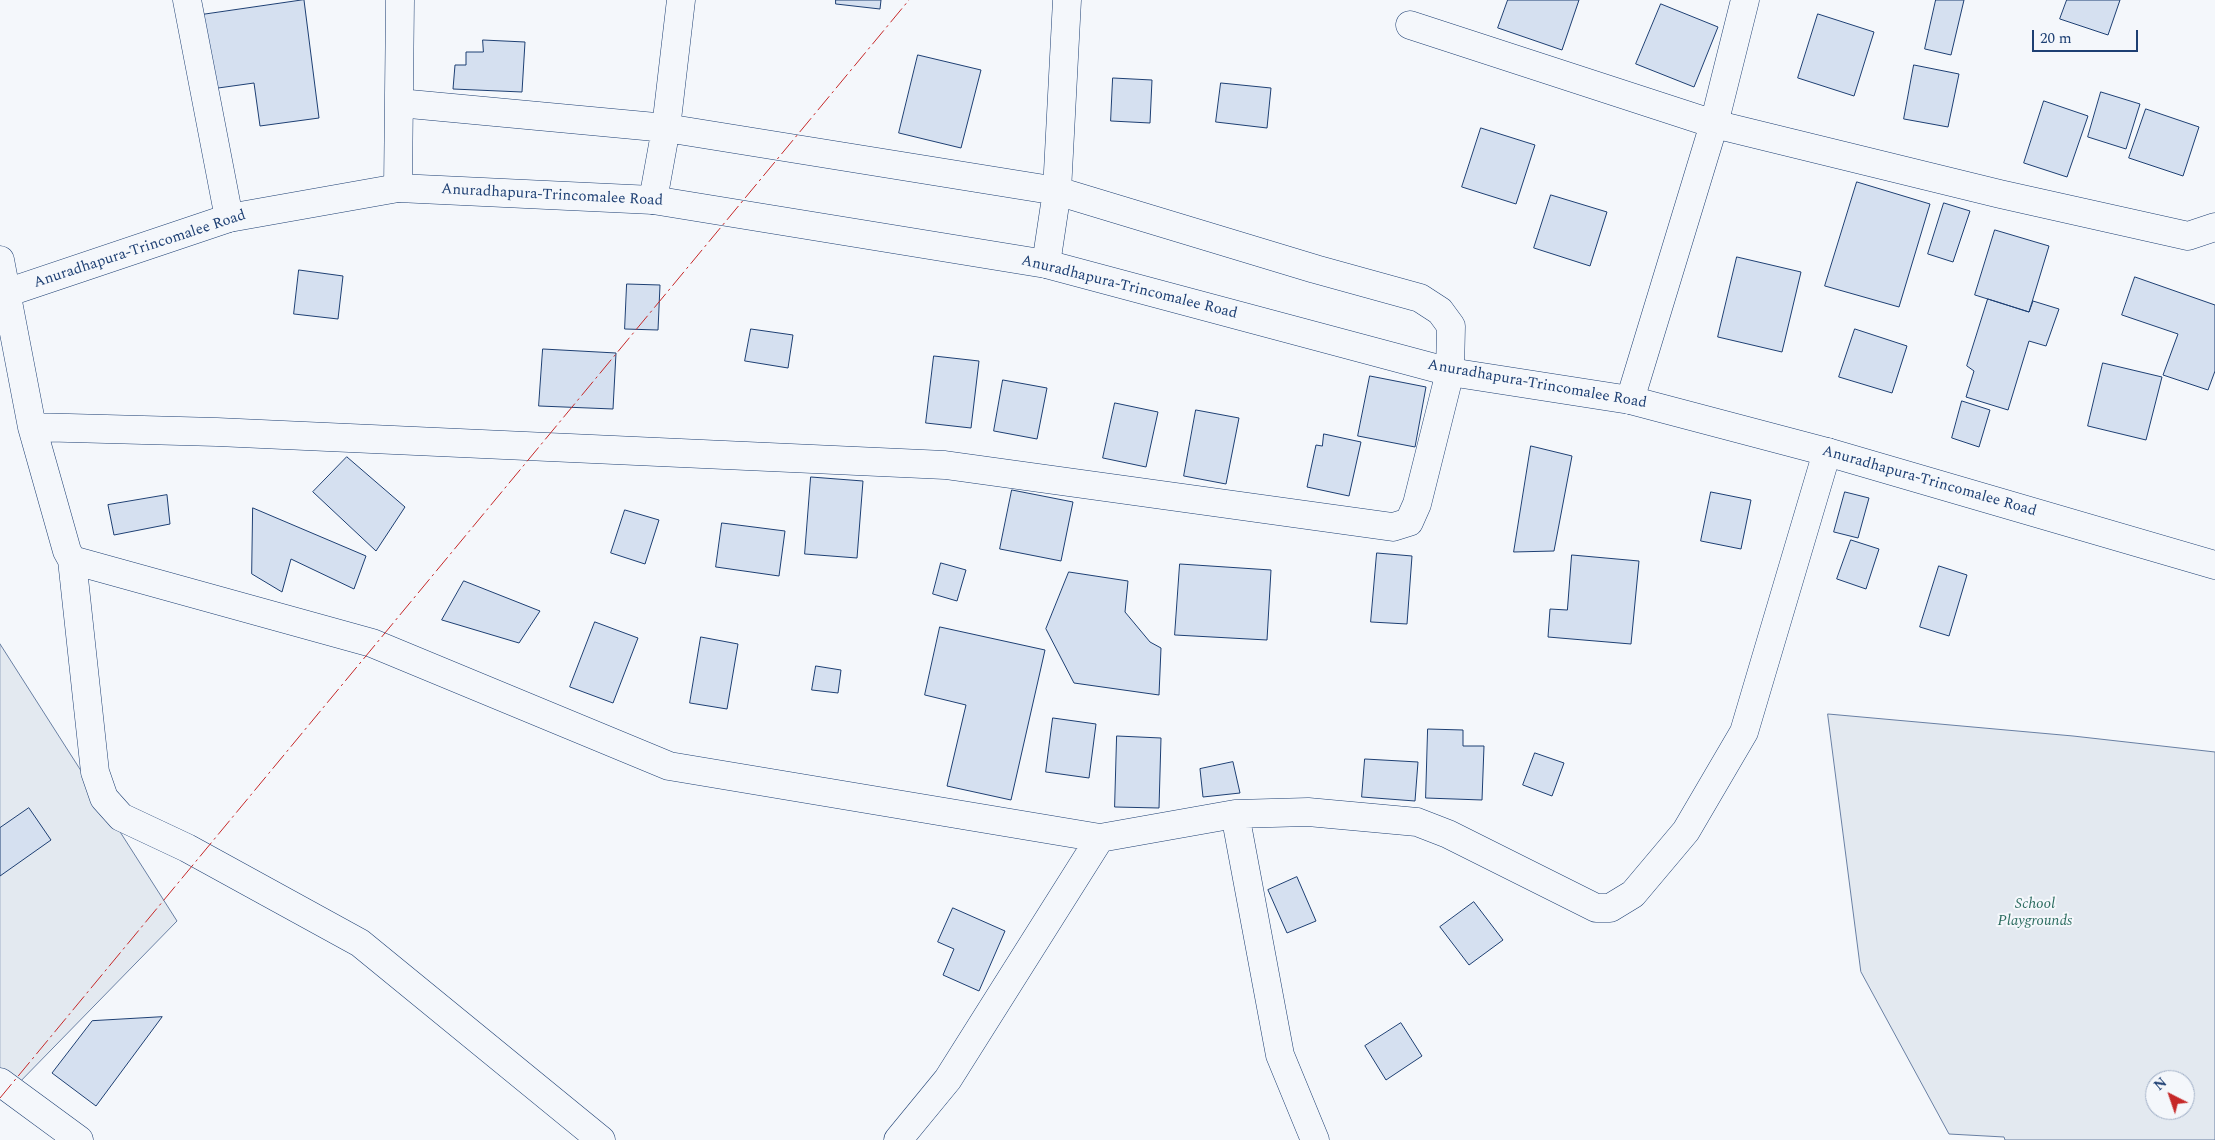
<!DOCTYPE html>
<html>
<head>
<meta charset="utf-8">
<style>
  body { margin:0 }
  #map { position:relative; width:2215px; height:1140px; overflow:hidden; background:#f4f7fb; font-family:Spectral,serif }
  canvas { display:block }
  .north { position:absolute; left:2145px; top:1070px; width:50px; height:50px; box-sizing:border-box; background:#f4f7fb; border:1px solid #9eadc5; border-radius:50%; rotate:319deg; font-size:14px; font-weight:700; line-height:20px; text-align:center; color:#1d3f73 }
  .north::after { content:''; display:block; margin:auto; width:18px; height:22px; background:#c62828; clip-path:polygon(50% 0,100% 100%,50% 72%,0 100%) }
  .scale { position:absolute; left:2032px; top:30px; width:106px; height:22px; box-sizing:border-box; border:2px solid #1d3f73; border-top:0; padding-left:6px; font-size:15px; line-height:18px; white-space:nowrap; color:#1d3f73; -webkit-text-stroke:4px #f4f7fb; paint-order:stroke }
</style>
</head>
<body>
<div id="map">
<canvas width="2215" height="1140"></canvas>
<div class="north">N</div>
<div class="scale">20 m</div>
</div>
<script>
const ctx = document.querySelector('canvas').getContext('2d');
ctx.lineJoin = 'round';
function fill(path, color) { ctx.fillStyle = color; ctx.fill(path, 'evenodd'); }
function stroke(path, color, width, dash) { ctx.strokeStyle = color; ctx.lineWidth = width; ctx.lineCap = dash ? 'butt' : 'round'; ctx.setLineDash(dash || []); ctx.stroke(path); }
function label(font, color, halo, rows, align = 'center') {
  ctx.font = font + ' Spectral,serif'; ctx.lineWidth = 4; ctx.setLineDash([]); ctx.textBaseline = 'middle'; ctx.strokeStyle = halo; ctx.fillStyle = color; for (const [text, x, y, turn = 0] of rows) {
    ctx.save(); ctx.translate(x, y); ctx.rotate((+turn || 0) * Math.PI / 180); ctx.textAlign = isNaN(turn) ? turn : align; if (halo) ctx.strokeText(text, 0, 0); ctx.fillText(text, 0, 0); ctx.restore();
  }
}
const green = new Path2D(`
  M0 644 177 921 12 1090 0 1078Z
  M1828 714 2073 736 2215 752V1140H2005L2004 1137 1949 1134 1861 972ZM2155 1080H2185V1110H2155Z`);
const building = new Path2D(`
  M304 0 319 118 260 126 254 83 211 89 201 15Z
  M836 0H881L880 9 836 4Z
  M1508 0H1579L1562 50 1498 28Z
  M1936 0H1964L1951 55 1925 49Z
  M2067 0H2120L2108 35 2060 19Z
  M1661 4 1718 27 1694 87 1636 64Z
  M1818 14 1874 32 1854 96 1798 78Z
  M483 40 525 42 522 92 453 89 455 65H466V52H483Z
  M918 55 981 70 961 148 899 133Z
  M1914 65 1959 74 1948 127 1904 119Z
  M1113 78 1152 80 1150 123 1111 121Z
  M1221 83 1271 88 1267 128 1216 122Z
  M2101 92 2140 104 2126 149 2088 137Z
  M2044 101 2088 116 2067 177 2024 163Z
  M2146 109 2199 127 2183 176 2129 158Z
  M1481 128 1535 145 1516 204 1462 187Z
  M1857 182 1930 204 1899 307 1825 286Z
  M1551 195 1607 212 1590 266 1534 248Z
  M1944 203 1970 211 1953 262 1928 254Z
  M1995 230 2049 246 2029 312 1975 295Z
  M1737 257 1801 272 1782 352 1718 337Z
  M299 270 343 276 338 319 294 314Z
  M2135 277 2215 305V371L2208 390 2163 375 2178 334 2122 315Z
  M627 284 660 285 658 330 625 329Z
  M1988 299 2029 312 2033 301 2059 309 2046 346 2029 341 2008 410 1966 397 1974 371 1967 366Z
  M751 329 793 335 788 368 745 361Z
  M1855 329 1907 346 1892 393 1839 377Z
  M543 349 616 353 613 409 539 406Z
  M934 356 979 361 971 428 926 423Z
  M2103 363 2162 377 2146 440 2088 426Z
  M1370 376 1426 387 1415 447 1358 436Z
  M1003 380 1047 388 1037 439 994 431Z
  M1962 401 1990 410 1979 447 1952 438Z
  M1115 403 1158 412 1146 467 1103 458Z
  M1196 410 1239 418 1226 484 1184 476Z
  M1324 434 1361 442 1349 496 1307 487 1316 445 1322 446Z
  M1531 446 1572 456 1554 551 1514 552Z
  M347 457 405 507 376 551 313 492Z
  M811 477 863 481 857 558 805 554Z
  M1012 490 1073 502 1061 561 1000 549Z
  M1711 492 1751 500 1741 549 1701 541Z
  M1845 492 1869 498 1858 538 1834 532Z
  M167 495 170 524 114 535 108 505Z
  M253 508 366 556 354 589 291 559 282 592 252 574Z
  M625 510 659 520 645 564 611 553Z
  M722 523 785 531 779 576 716 567Z
  M1851 540 1879 549 1866 589 1837 579Z
  M1377 553 1412 556 1407 624 1371 622Z
  M1572 555 1639 561 1631 644 1548 637 1550 609 1567 610Z
  M941 563 966 570 957 601 933 594Z
  M1180 564 1271 570 1267 640 1175 635Z
  M1939 566 1967 575 1949 636 1920 627Z
  M1069 572 1128 581 1125 612 1150 642 1161 648 1159 695 1074 683 1046 629Z
  M464 581 540 611 519 643 442 620Z
  M595 622 638 638 613 703 570 687Z
  M940 627 1045 650 1011 800 947 786 966 705 925 695Z
  M701 637 738 644 727 709 690 703Z
  M816 666 841 670 838 693 812 690Z
  M1053 718 1096 724 1089 778 1046 772Z
  M1428 729 1463 730V746H1484L1482 800 1426 798Z
  M1117 736 1161 738 1159 808 1115 807Z
  M1535 753 1564 763 1552 796 1523 785Z
  M1365 759 1418 762 1415 801 1362 797Z
  M1233 762 1240 793 1203 797 1200 769Z
  M29 808 51 840 0 876V828Z
  M1297 877 1316 921 1287 933 1268 890Z
  M1474 902 1503 940 1469 965 1440 927Z
  M953 908 1005 931 979 991 943 975 954 949 938 942Z
  M162 1017 96 1106 52 1073 92 1021Z
  M1401 1023 1422 1056 1386 1080 1365 1046Z`);
const street = new Path2D(`
  M187 0 229 218
  M1410 25 1714 124 2000 194 2188 236 2215 227
  M398 188 400 0
  M653 200 666 128 681 0
  M0 260 32 427 67 551 72 560 372 643 669 766 1100 838 1235 814 1308 812 1417 822 1448 834 1596 908H1610L1633 894 1686 831 1744 732 1827 452
  M1046 264 1057 191 1067 0
  M1630 400 1714 124 1745 0
  M32 427 217 432 945 465 1393 527 1409 522 1417 504 1450 372 1451 326 1440 311 1420 298 1315 269 1057 191 666 128 399 103
  M72 560 95 772 104 798 121 817 187 848 360 943 601 1140
  M1235 814 1280 1055 1315 1140
  M0 1082 79 1140
  M898 1140 948 1079 1100 838`);
const highway = new Path2D(`
  M0 295 229 218 398 188 653 200 1046 264 1450 372 1630 400 1827 452 2215 565`);
const power = new Path2D(`
  M0 1098 909 0`);
const streetNames = [
  ["Anuradhapura-Trincomalee Road",552,196,3],
  ["Anuradhapura-Trincomalee Road",140,250,-18],
  ["Anuradhapura-Trincomalee Road",1129,288,14],
  ["Anuradhapura-Trincomalee Road",1537,385,10],
  ["Anuradhapura-Trincomalee Road",1929,482,16]
];
const parkNames = [
  ["School",2035,905],
  ["Playgrounds",2035,922]
];
fill(green, '#e3e9f0');
stroke(green, '#687fa3', 1);
fill(building, '#d5e0f0');
stroke(building, '#1d3f73', 1);
stroke(street, '#1d3f73', 29);
stroke(highway, '#1d3f73', 29);
stroke(street, '#f4f7fb', 28);
stroke(highway, '#f4f7fb', 28);
stroke(power, '#c62828', 1, [18, 4, 2.5, 4]);
label('15px', '#1d3f73', '#f4f7fb', streetNames);
label('italic 15px', '#2c6c60', '#f4f7fb', parkNames);
</script>
</body>
</html>
